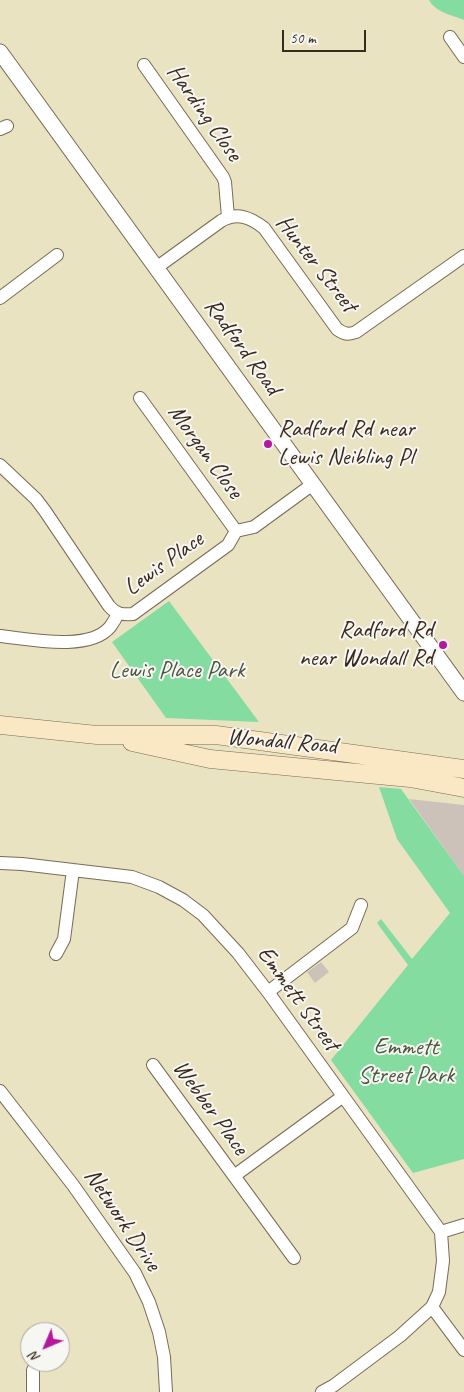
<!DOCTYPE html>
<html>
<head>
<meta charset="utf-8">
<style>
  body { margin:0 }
  #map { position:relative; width:464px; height:1392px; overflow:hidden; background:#e9e3c2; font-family:Caveat,sans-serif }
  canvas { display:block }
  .north { position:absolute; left:20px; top:1322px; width:50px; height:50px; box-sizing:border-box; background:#f6f6f2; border:1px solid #aba49d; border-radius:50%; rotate:225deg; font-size:14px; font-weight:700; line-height:20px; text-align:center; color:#3b2a1e }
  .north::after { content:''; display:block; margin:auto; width:18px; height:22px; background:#b5179e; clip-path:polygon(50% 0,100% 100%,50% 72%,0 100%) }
  .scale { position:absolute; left:282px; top:30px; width:84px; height:22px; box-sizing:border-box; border:2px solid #3b2a1e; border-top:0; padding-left:6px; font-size:15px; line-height:18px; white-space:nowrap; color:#3b2a1e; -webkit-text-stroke:4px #f6f6f2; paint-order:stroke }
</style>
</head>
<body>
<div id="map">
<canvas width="464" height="1392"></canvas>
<div class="north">N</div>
<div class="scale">50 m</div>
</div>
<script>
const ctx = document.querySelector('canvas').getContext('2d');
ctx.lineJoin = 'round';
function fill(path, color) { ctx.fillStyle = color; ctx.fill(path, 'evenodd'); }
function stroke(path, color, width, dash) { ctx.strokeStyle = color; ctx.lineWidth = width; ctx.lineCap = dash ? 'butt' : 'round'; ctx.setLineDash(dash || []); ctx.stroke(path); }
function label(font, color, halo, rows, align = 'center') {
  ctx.font = font + ' Caveat,sans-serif'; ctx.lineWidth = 4; ctx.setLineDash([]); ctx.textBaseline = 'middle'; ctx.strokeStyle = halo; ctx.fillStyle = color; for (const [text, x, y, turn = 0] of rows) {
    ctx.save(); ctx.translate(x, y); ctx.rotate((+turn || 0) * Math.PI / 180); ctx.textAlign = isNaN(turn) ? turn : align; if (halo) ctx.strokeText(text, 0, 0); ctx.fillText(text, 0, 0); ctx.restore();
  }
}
const industrial = new Path2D(`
  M409 799 464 805V876Z
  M321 962 329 972 315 983 307 972Z`);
const green = new Path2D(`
  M429 0H464V20C452 15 435 12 429 0Z
  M169 601 259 722 166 718 112 642Z
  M379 787 401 789 464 876V1159L413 1173 331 1060 408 965 377 923 381 919 412 959 450 913 397 839Z`);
const minor = new Path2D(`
  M450 37 464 57
  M144 65 223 177 225 182 228 217
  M0 129 7 126
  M156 268 221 221C237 212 250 217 264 228L337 329C344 334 348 335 356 332L464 256
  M0 298 57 255
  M140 398 236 531
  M0 465 36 499 45 511 109 606C116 614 122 615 133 614L228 545 236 531 254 527 313 484
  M0 636C29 639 89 652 110 627 113 623 116 618 118 613
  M0 863 22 864 132 877 159 887 183 900 203 915 238 953 268 992 441 1232 443 1261 439 1292 432 1307 400 1336 333 1386 322 1392
  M56 954 64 939 73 870
  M268 992 352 928 361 905
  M153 1065 294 1258
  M0 1091 73 1185 135 1273 149 1302 159 1332 164 1357 166 1392
  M234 1176 342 1097
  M441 1232 464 1225
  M432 1307 464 1350
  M33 1392V1370`);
const tertiary = new Path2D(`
  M0 52 464 693`);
const secondary = new Path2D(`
  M0 725 97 735H216L464 769
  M132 742 210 759 410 778 464 788`);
const markers = [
  [268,444,5,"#b5179e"],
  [443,645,5,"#b5179e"]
];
const streetNames = [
  ["Harding Close",204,113,55],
  ["Hunter Street",316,264,52],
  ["Radford Road",242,347,54],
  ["Morgan Close",205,452,54],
  ["Lewis Place",164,564,-36],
  ["Wondall Road",282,742,5],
  ["Emmett Street",298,999,54],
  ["Webber Place",210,1108,54],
  ["Network Drive",122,1220,56]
];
const poiNames = [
  ["Radford Rd near",278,430],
  ["Lewis Neibling Pl",278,458],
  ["Radford Rd",433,631,"right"],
  ["near Wondall Rd",433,659,"right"]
];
const parkNames = [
  ["Lewis Place Park",177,671],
  ["Emmett",406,1048],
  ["Street Park",406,1076]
];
fill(industrial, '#cdc2b9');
fill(green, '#84dca1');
stroke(minor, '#786b57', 14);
stroke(tertiary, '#786b57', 17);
stroke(secondary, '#786b57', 19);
stroke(minor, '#fff', 12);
stroke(tertiary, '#fff', 15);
stroke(secondary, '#fae7c3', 18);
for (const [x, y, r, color] of markers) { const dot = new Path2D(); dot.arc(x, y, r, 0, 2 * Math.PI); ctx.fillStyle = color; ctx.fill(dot); stroke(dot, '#f6f6f2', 2); }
label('24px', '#3b2a1e', '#f6f6f2', streetNames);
label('24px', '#3b2a1e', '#f6f6f2', poiNames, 'left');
label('24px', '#4d563f', '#f6f6f2', parkNames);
</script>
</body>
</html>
